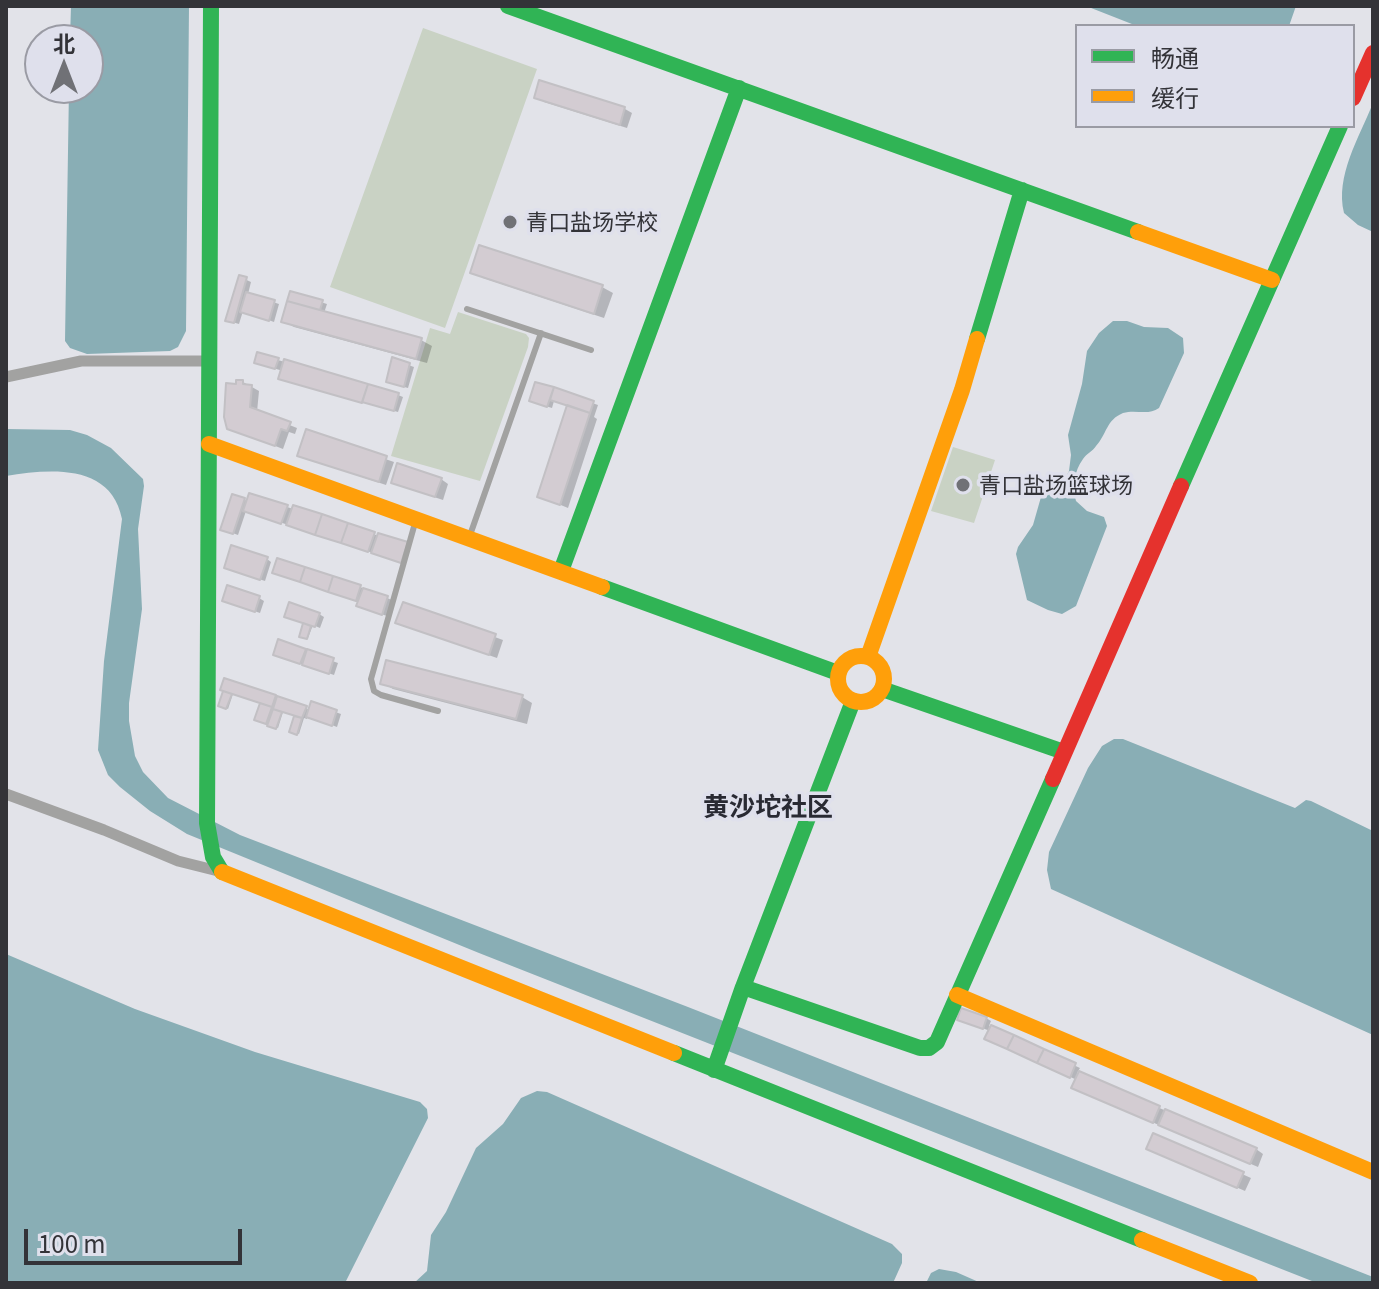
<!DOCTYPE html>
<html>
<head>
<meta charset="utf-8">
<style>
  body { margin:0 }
  #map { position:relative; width:1379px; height:1289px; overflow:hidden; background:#e2e3e9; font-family:Georgia,"Noto Sans SC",serif }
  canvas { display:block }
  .frame { position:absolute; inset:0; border:8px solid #333338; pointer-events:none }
  .legend { position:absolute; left:1075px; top:24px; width:280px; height:104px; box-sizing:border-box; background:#dfe0ec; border:2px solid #9a9ba4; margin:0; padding:10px 14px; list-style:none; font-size:24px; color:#333338 }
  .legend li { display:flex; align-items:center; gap:16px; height:40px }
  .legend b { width:40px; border:2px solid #9a9ba4 }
  .north { position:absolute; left:24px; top:24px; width:80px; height:80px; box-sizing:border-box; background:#dfe0ec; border:2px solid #9a9ba4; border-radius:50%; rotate:0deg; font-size:22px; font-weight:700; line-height:32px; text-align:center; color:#333338 }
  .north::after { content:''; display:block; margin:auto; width:28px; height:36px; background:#707176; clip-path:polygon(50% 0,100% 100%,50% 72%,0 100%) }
  .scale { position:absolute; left:24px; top:1229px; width:218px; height:36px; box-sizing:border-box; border:4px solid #333338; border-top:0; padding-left:10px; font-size:24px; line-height:28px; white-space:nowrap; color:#333338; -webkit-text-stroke:6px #dfe0ec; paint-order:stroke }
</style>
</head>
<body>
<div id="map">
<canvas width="1379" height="1289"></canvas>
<div class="frame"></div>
<ul class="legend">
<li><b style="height:10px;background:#30b455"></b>畅通</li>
<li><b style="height:10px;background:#ff9f0a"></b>缓行</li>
</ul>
<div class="north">北</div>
<div class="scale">100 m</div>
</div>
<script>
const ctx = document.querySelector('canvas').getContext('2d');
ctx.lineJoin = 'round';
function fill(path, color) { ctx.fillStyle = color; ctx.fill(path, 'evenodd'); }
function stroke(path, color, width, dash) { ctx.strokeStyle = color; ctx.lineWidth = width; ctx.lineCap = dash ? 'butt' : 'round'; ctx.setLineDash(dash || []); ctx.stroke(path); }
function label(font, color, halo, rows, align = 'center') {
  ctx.font = font + ' Georgia,"Noto Sans SC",serif'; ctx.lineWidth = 7; ctx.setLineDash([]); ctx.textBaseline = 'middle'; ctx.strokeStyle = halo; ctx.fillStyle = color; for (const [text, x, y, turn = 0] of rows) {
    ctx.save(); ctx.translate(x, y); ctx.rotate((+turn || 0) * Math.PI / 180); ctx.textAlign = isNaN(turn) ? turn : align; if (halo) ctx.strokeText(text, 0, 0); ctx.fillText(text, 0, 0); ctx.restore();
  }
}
const green = new Path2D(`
  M423 28 537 69 445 328 330 287Z
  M458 312 526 334 529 338 528 347 480 481 391 456 430 328 450 334Z
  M953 447 995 460 974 523 931 511Z`);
const water = new Path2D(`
  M71 6H189L186 331 178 347 170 351 87 354 70 348 65 341 69 88H88V40H70Z
  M1086 6H1296L1289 26H1137Z
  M1373 103V232L1358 225 1344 213C1335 176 1359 138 1373 103Z
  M1113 321H1127L1144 327 1168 328 1183 338 1184 353 1159 408C1148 416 1136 409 1123 413 1106 420 1107 434 1096 446 1093 451 1086 454 1083 459 1074 471 1072 488 1076 501L1087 511 1104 517 1107 526 1076 606 1062 614 1048 610 1027 600 1016 554 1018 547 1033 525 1041 497 1062 485 1069 471 1071 455 1068 435 1082 384 1087 351 1099 333Z
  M6 429 70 430 87 435 111 448 143 479 144 486 138 529 142 609 129 703V721L135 756 143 772 168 798 240 835 688 1007 1373 1277V1283H1317L479 953 187 834 150 811 120 787 108 775 98 750 104 661 122 519C111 463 50 469 6 476Z
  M1114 739H1123L1295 808 1306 800 1311 801 1373 831V1035L1051 889 1047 870 1049 852 1088 768 1102 746Z
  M6 954 135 1009 255 1052 420 1102 427 1109 428 1118 345 1283H6Z
  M537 1091 547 1092 892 1244 902 1254V1263L893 1283H414L427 1271 431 1235 446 1212 476 1148 503 1124 521 1098Z
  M939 1269 956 1272 981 1283H926L931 1273Z`);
const shadow = new Path2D(`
  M541 83 625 109 632 113 627 128 544 102 536 97Z
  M472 272 602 287 613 293 604 318 483 278Z
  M240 277 251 282 248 294 279 304 274 322 243 311 239 324 232 322Z
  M291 293 327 304 324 313 421 340 432 346 427 363 294 327 283 321Z
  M278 360 398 395 403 397 398 412 288 382 281 378 283 371 260 364Z
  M394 360 414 367 408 388 393 384Z
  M243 382 259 391 257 412 297 428 295 434 289 432 283 449 229 428 238 386Z
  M537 384 598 405 594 417 597 419 568 508 539 496 569 405 554 401 552 408 536 403Z
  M307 432 394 462 386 485 307 459Z
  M441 479 448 484 443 500 401 486Z
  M244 500 287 507 379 536 373 553 246 511 238 535 227 531Z
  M267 559 271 562 265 581 231 570Z
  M278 575 360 587 392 600 387 616 363 608 360 602Z
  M259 598 264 601 260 613 228 602Z
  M404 604 503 640 497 658 405 626Z
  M319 614 324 617 320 628 313 625 308 638 301 636 305 623Z
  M279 642 338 663 334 675 280 657Z
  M382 683 522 697 532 703 527 724 393 689Z
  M225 691 275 697 310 710 312 704 341 714 337 727 308 716 307 719 304 718 299 734 292 731 297 716 283 712 278 728 256 719 262 703 233 694 228 709 220 705Z
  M986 1018 991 1021 989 1026 1080 1068 1077 1073 1256 1149 1263 1154 1258 1167 1081 1092 1077 1080 991 1041 990 1031 964 1021Z
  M1154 1135 1251 1178 1245 1191 1156 1152Z`);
const building = new Path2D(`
  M539 80 625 107 620 125 534 98Z
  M479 245 603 285 594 314 470 273Z
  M239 275 247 277 234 323 225 321Z
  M290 291 323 300 320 310 287 301Z
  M246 292 275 300 269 321 240 312Z
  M287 301 422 338 416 359 281 322Z
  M257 352 279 358 275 369 254 363Z
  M392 357 410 363 404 387 386 382Z
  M284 359 368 384 362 403 278 379Z
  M236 380H243V384L252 385 250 407 291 422 287 431 281 429 275 446 227 429 224 417 226 383 236 384Z
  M535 382 554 387 547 407 529 401Z
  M368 384 399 393 394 411 362 402Z
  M554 387 594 401 590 413 550 400Z
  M567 405 590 413 560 505 537 497Z
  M306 429 387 456 379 482 297 456Z
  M397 463 442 478 435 497 391 483Z
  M249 493 288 505 281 524 243 511Z
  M232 494 245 498 233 534 220 530Z
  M293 505 322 514 315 535 286 525Z
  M322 514 348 523 341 543 315 535Z
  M348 523 375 532 368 552 341 543Z
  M378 533 408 542 401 563 371 553Z
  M231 545 268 557 260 580 224 568Z
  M277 558 305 567 300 582 272 573Z
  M305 567 333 576 328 592 300 582Z
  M333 576 361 585 356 601 328 592Z
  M227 585 260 596 255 612 222 601Z
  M363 588 388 596 382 615 356 606Z
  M289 602 320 613 315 627 284 617Z
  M403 602 496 634 489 655 395 623Z
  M303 623 311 626 307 639 299 637Z
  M278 639 306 649 300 664 273 655Z
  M307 649 334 658 329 674 302 665Z
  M386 660 523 695 516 719 380 684Z
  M224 678 276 695 272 707 220 690Z
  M223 691 232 694 226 709 218 706Z
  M277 696 307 706 302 718 273 709Z
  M311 701 337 710 332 726 306 717Z
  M260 703 272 707 266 724 254 720Z
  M273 709 282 712 276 729 267 726Z
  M294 716 302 718 297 735 289 732Z
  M961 1008 987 1017 983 1029 957 1020Z
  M991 1025 1014 1035 1007 1049 984 1039Z
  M1014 1035 1044 1049 1037 1063 1007 1049Z
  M1044 1049 1076 1063 1070 1078 1037 1063Z
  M1079 1071 1160 1106 1153 1123 1071 1088Z
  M1165 1109 1257 1148 1250 1164 1158 1125Z
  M1153 1133 1244 1172 1237 1188 1146 1149Z`);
const lane = new Path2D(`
  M467 309 591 350
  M415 523 371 679 374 691 381 695 438 711
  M469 538 541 333`);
const street = new Path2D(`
  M6 377 81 361H209
  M6 794 104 830 178 861 222 872`);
const fast = new Path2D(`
  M211 6 207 823 213 857 222 872
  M508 6 1138 232
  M977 339 1022 190
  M1181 486 1340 126
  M561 571 739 88
  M602 587 838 673
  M882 689 1064 752
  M743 987 920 1048H929L937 1042 1053 779
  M674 1053 1142 1240
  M714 1070 743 987 853 701`);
const slow = new Path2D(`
  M1138 232 1272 280
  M209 444 602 587
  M838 679a23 23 0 1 1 46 0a23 23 0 1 1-46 0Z
  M868 657 962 390 977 339
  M222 872 674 1053
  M957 995 1373 1172
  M1142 1240 1250 1283`);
const jam = new Path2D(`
  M1353 98 1373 53
  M1053 779 1181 486`);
const markers = [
  [510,222,8,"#707176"],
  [963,485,8,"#707176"]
];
const poiNames = [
  ["青口盐场学校",526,222],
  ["青口盐场篮球场",979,485]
];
const quarterNames = [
  ["黄沙坨社区",768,806]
];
fill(green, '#c9d2c4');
fill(water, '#89aeb5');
fill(shadow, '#0003');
fill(building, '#d3ccd2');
stroke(building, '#c2c0c4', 2);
stroke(lane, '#a2a2a1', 6);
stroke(street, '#a2a2a1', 11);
stroke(fast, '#30b455', 16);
stroke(slow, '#ff9f0a', 16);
stroke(jam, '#e5322d', 16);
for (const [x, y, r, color] of markers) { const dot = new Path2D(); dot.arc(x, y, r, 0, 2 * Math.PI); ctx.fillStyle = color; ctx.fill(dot); stroke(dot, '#dfe0ec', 3); }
label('22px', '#333338', '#dfe0ec', poiNames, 'left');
label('bold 26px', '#292a33', '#dfe0ec', quarterNames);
</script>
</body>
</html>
